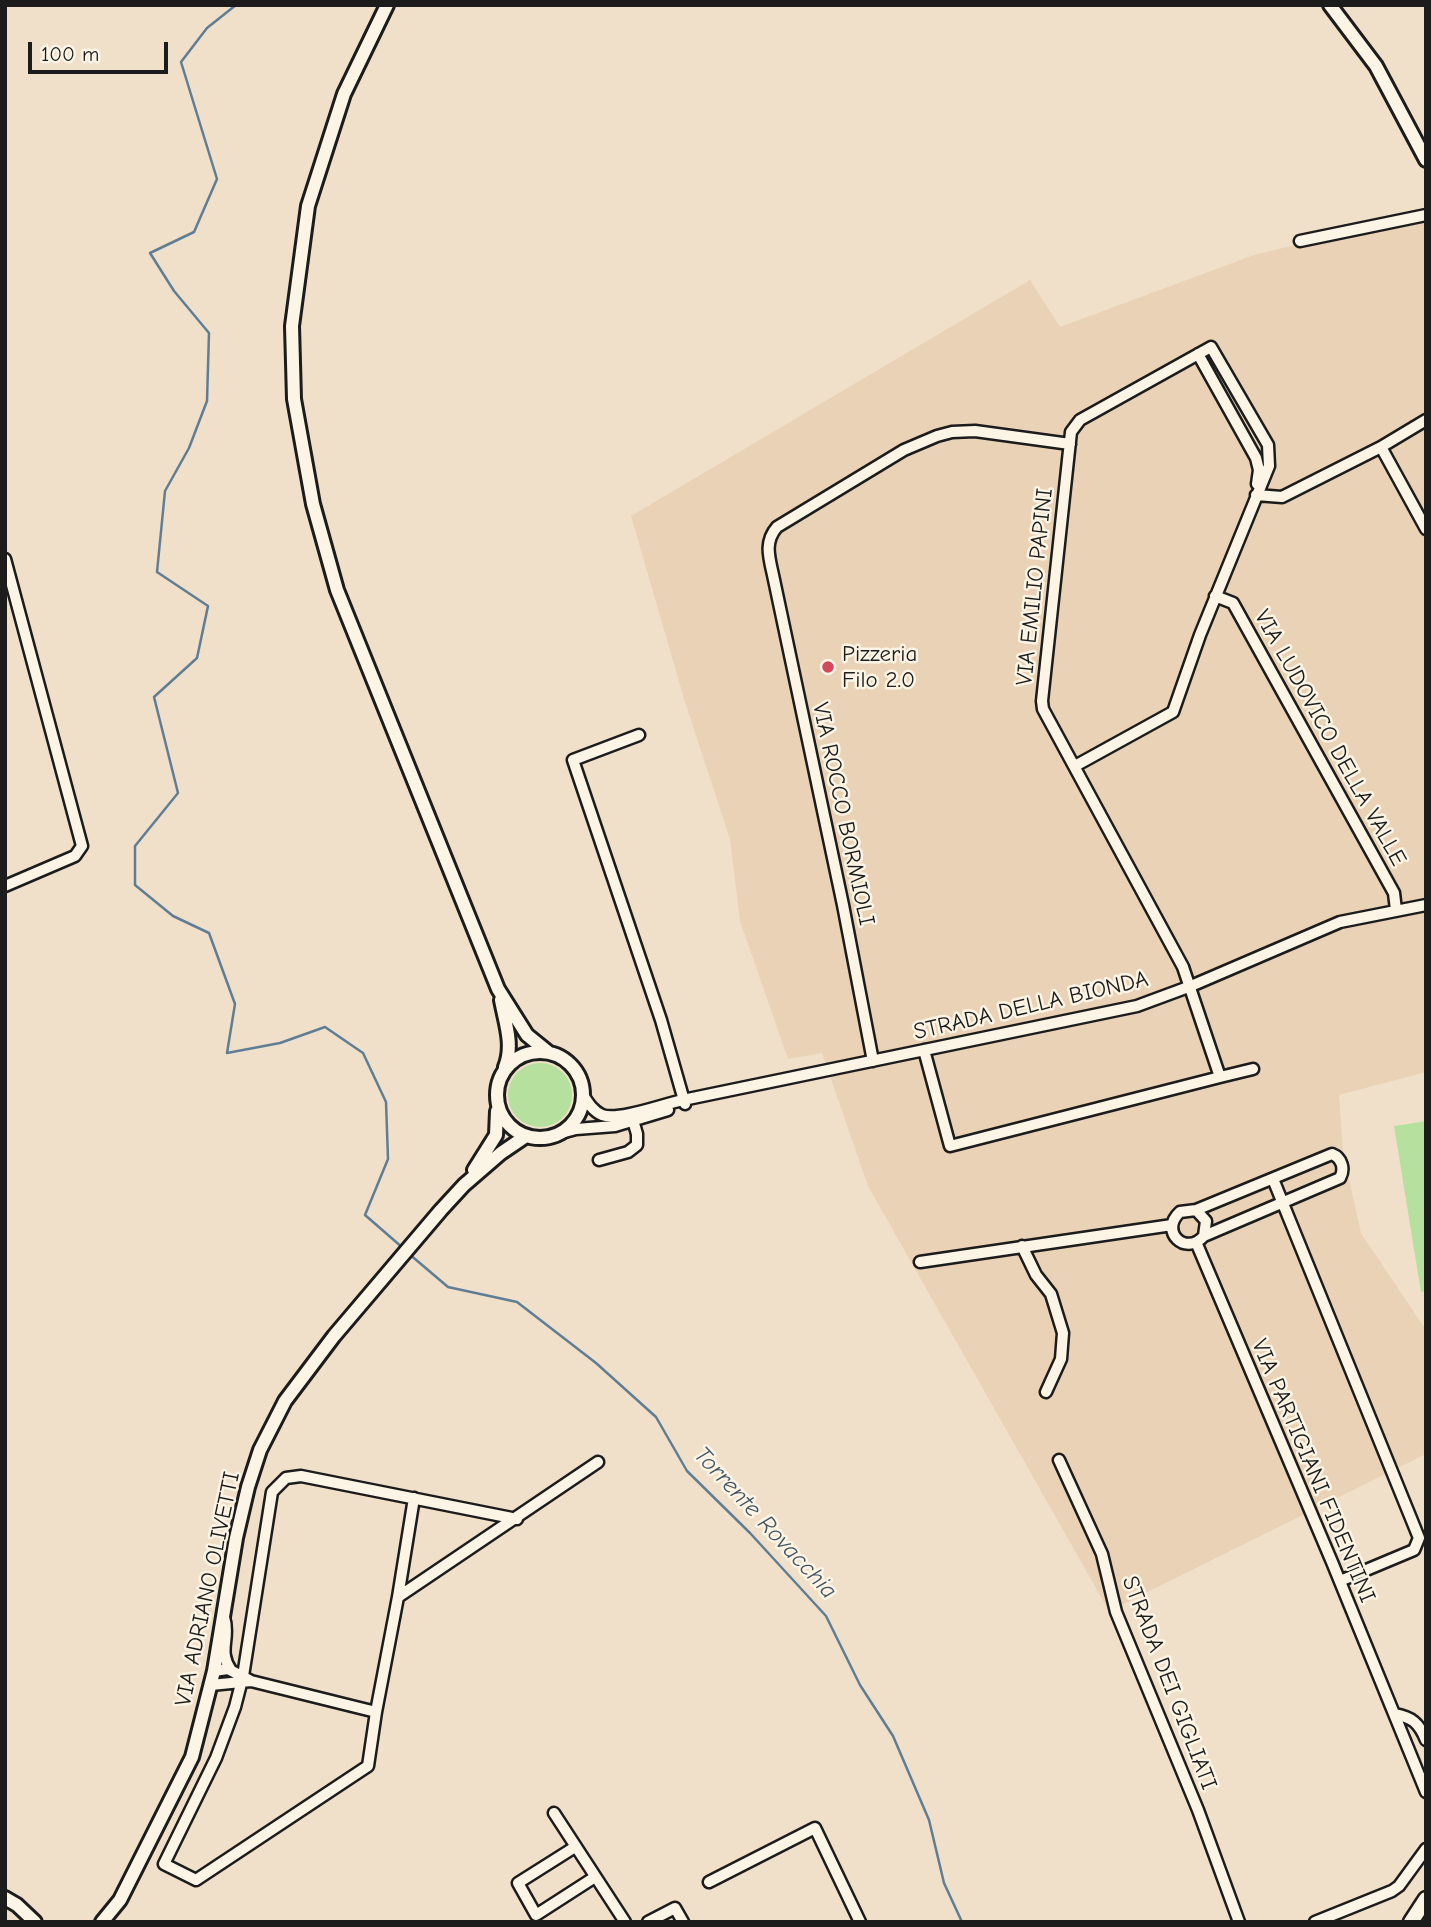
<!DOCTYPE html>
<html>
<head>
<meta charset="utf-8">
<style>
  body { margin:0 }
  #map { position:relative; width:1431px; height:1927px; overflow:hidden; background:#f1e0c9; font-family:"Comic Neue",sans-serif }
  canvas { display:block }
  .frame { position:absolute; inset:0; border:7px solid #1c1c1c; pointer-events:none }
  .scale { position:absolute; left:28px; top:42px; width:140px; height:32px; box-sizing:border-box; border:4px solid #1c1c1c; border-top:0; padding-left:9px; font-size:21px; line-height:24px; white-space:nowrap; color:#1c1c1c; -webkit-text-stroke:5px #fcf5e5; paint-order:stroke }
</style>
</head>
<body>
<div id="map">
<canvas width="1431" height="1927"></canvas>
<div class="frame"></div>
<div class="scale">100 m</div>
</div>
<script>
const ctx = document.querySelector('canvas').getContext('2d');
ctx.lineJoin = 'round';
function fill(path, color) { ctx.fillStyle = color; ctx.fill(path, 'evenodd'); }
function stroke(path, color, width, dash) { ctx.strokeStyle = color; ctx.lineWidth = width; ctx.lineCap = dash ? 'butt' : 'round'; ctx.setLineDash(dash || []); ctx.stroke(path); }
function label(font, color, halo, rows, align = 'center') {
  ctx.font = font + ' "Comic Neue",sans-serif'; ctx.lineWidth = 5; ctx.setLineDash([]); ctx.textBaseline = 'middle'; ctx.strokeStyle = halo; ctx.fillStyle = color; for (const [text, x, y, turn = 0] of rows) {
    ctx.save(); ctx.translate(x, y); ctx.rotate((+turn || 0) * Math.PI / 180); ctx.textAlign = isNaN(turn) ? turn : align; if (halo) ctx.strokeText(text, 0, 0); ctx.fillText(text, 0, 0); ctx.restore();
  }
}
const built = new Path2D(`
  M1426 213V1072L1339 1095 1343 1152 1361 1233 1426 1330V1454L1109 1611 868 1186 822 1053 788 1059 740 921 730 839 685 702 631 516 1030 280 1060 327 1254 255Z`);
const green = new Path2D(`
  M508 1095a32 32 0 1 1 64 0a32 32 0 1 1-64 0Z
  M1426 1121V1291L1421 1292 1394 1126Z`);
const stream = new Path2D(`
  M236 5 207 28 181 62 217 179 194 232 150 253 174 291 209 333 207 401 189 448 165 491 157 572 208 606 197 658 154 697 178 793 135 846V885L173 916 209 933 235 1004 227 1053 280 1043 325 1027 363 1053 386 1102 388 1159 365 1215 403 1248
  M408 1253 448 1287 517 1302 596 1363 656 1417 687 1471 750 1533 826 1616 860 1685 893 1736 929 1820 944 1883 962 1922`);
const minor = new Path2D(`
  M1300 241 1426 215
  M1198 354 1256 458 1259 470 1257 484
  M1381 447 1426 529
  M1256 495 1282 497 1381 447 1426 420
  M5 559 82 846 75 856 5 886
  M1215 596 1233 603 1394 893 1396 910
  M639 735 573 760 661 1020 685 1104
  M924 1050 950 1146 1220 1077 1183 967 1043 709 1042 701 1071 432 1080 420 1211 347 1268 445 1269 466 1200 635 1173 712 1075 766
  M873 1061 843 905 773 575C769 557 764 542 777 527L904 450 937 436 952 432 975 431 1070 444
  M1220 1077 1253 1069
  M583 1095C588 1103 593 1111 602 1115 619 1121 664 1104 683 1100L1137 1006 1191 986 1340 922 1426 905
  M561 1133 576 1129 615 1126 668 1110
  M599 1160 628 1152 637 1145V1134L632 1117
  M1273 1179 1419 1538 1414 1550 1340 1581
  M1196 1210 1332 1154C1342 1158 1345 1169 1340 1178L1204 1236C1185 1257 1159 1231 1180 1212L1196 1210 1206 1221 1204 1236
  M1196 1242 1332 1562 1426 1792
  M1022 1246 1036 1275 1051 1294 1063 1333 1061 1359 1046 1392
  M920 1262 1172 1225
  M1059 1460 1102 1554 1116 1612 1198 1810 1239 1922
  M398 1597 414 1498
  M224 1617C231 1638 217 1650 231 1670
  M251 1681 376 1712 398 1597 598 1462
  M211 1685 251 1681 228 1669 214 1671
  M376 1712 368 1766 196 1880 164 1864 216 1758 235 1707 243 1676 272 1492 286 1478 301 1476 517 1519
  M1394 1714C1412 1717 1419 1723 1426 1740
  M554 1813 625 1922
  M575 1847 518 1883 536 1915 595 1877
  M709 1882 815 1828 860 1922
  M648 1922 675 1908 683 1922
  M1315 1922 1392 1891 1399 1886 1426 1849`);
const tertiary = new Path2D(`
  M387 5 344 94 308 206 292 326 294 399 313 504 337 590 498 989 527 1035 548 1052
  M1330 5 1376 66 1426 160
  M501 1000C505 1022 514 1045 505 1067
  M497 1095a43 43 0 1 1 86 0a43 43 0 1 1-86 0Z
  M474 1170 496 1135 497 1111
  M5 1898 17 1905 35 1922
  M102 1922 120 1900 192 1757 214 1671 236 1538 248 1487 260 1450 285 1401 334 1336 441 1210 464 1185 501 1153 526 1136`);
const secondary = new Path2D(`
  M1411 1922 1426 1899`);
const markers = [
  [828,667,7,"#d1495b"]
];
const streetNames = [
  ["VIA EMILIO PAPINI",1035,587,-84],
  ["VIA LUDOVICO DELLA VALLE",1330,738,61],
  ["VIA ROCCO BORMIOLI",843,814,78],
  ["STRADA DELLA BIONDA",1031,1006,-13],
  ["VIA PARTIGIANI FIDENTINI",1313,1471,67],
  ["VIA ADRIANO OLIVETTI",208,1589,-78],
  ["STRADA DEI GIGLIATI",1169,1683,69]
];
const poiNames = [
  ["Pizzeria",842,654],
  ["Filo 2.0",842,680]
];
const waterNames = [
  ["Torrente Rovacchia",765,1523,47]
];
fill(built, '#e9d2b5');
fill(green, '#b5e09d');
stroke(stream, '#5f7e96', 2.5);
stroke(minor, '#1c1c1c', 15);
stroke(tertiary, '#1c1c1c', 18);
stroke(secondary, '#1c1c1c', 19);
stroke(minor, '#fcf5e5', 10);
stroke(tertiary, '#fcf5e5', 12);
stroke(secondary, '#fcf5e5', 14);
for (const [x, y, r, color] of markers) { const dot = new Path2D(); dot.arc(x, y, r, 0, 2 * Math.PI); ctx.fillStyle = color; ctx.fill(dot); stroke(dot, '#fcf5e5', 2.5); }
label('23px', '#1c1c1c', '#fcf5e5', streetNames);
label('23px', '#1c1c1c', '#fcf5e5', poiNames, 'left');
label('italic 24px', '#435563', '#fcf5e5', waterNames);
</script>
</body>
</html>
